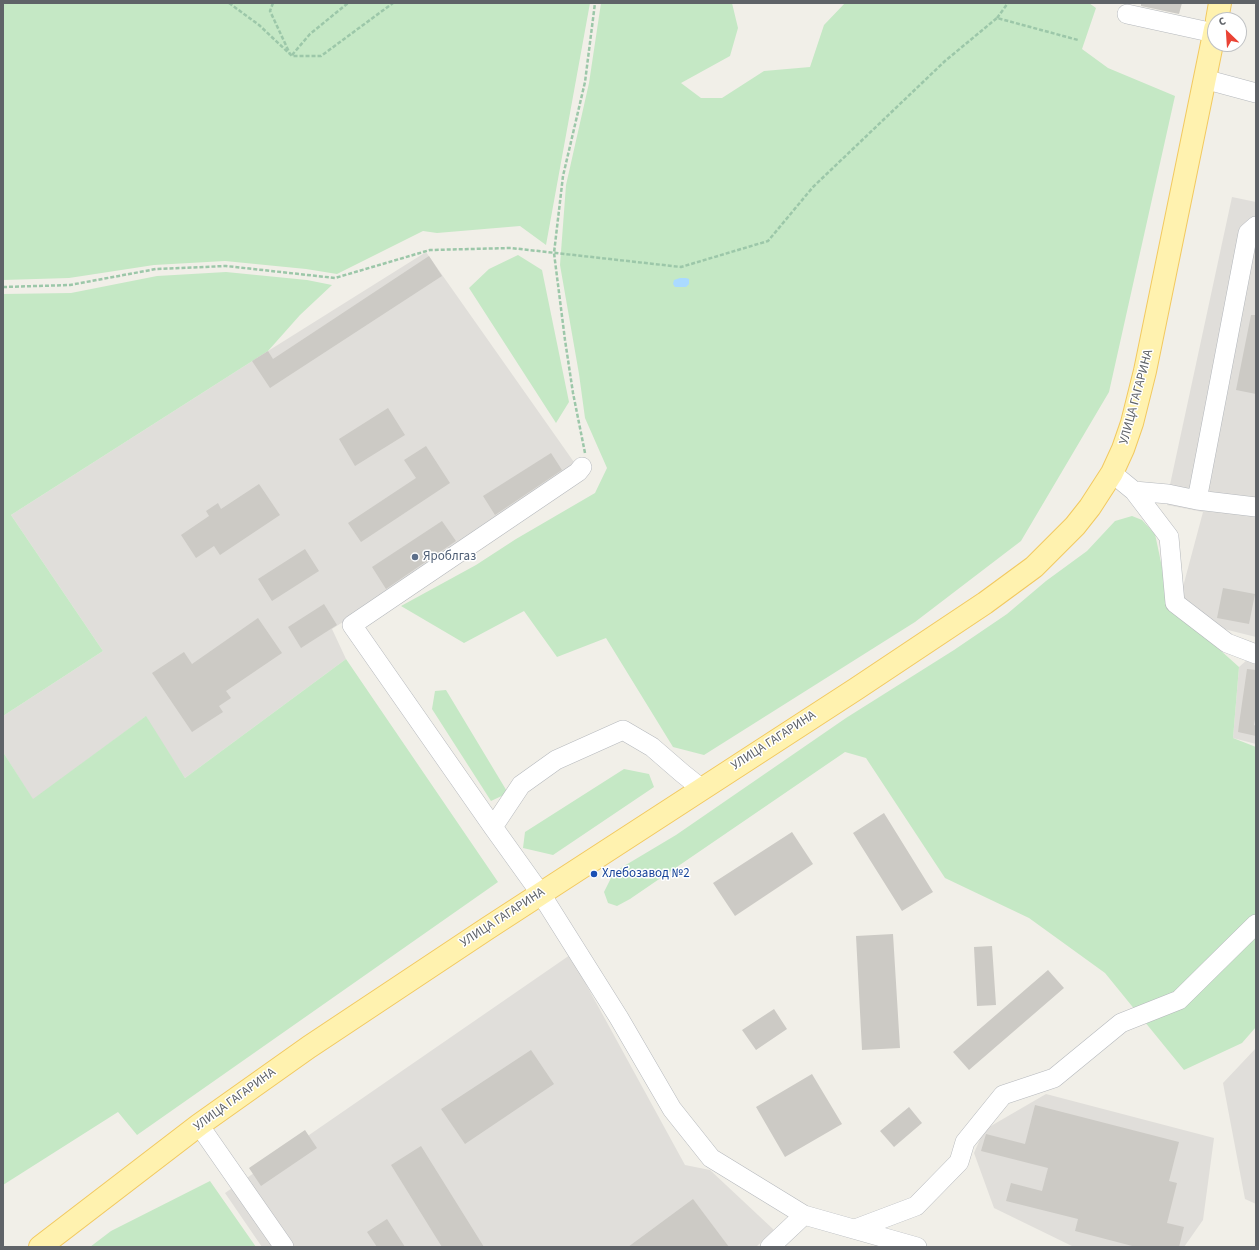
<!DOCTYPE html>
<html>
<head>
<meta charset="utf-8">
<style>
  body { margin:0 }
  #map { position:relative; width:1259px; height:1250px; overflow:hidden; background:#f1efe8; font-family:"Source Sans 3",sans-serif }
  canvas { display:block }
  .frame { position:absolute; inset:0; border:4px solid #5f6368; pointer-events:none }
  .north { position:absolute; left:1207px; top:12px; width:40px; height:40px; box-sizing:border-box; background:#fff; border:1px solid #bfc1c3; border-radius:50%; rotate:335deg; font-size:11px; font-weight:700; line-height:16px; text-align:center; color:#5f6368 }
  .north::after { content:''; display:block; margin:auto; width:14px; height:18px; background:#ea4335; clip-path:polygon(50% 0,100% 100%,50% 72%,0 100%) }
</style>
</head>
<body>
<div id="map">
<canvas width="1259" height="1250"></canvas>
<div class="frame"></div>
<div class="north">С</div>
</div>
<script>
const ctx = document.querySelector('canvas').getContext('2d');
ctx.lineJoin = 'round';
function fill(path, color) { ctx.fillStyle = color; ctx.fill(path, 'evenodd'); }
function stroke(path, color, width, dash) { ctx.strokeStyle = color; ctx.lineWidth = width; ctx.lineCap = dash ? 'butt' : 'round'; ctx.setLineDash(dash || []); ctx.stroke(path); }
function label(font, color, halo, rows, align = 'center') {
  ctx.font = font + ' "Source Sans 3",sans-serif'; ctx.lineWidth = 3; ctx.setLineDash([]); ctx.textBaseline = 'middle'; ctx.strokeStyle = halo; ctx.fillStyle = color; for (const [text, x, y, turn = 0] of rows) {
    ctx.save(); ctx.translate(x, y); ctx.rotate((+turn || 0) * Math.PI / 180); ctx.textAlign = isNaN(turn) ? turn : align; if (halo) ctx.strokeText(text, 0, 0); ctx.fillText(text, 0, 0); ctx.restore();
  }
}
const industrial = new Path2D(`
  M1232 197 1256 202V637L1216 627 1180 598 1203 512 1167 505 1168 494Z
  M426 252 576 465 388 593 332 629 346 659 185 778 145 717 33 800 3 752V716L103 651 11 515 268 351Z
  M1256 652V744L1233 738 1239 667Z
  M570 955 685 1165 710 1170 774 1230 756 1247H262L225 1193Z
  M1256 1048V1204L1245 1199 1223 1083Z
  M1046 1094 1214 1138 1203 1220 1184 1247H1074L994 1208 974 1153 984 1130Z`);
const green = new Path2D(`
  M3 3H590L546 245 520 226 437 233 423 231 337 274 306 269 225 261 154 265 69 278 3 280Z
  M601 3H732L738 28 730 56 681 83 701 98H722L764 71 810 67 824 25 845 3H1089L1096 8 1082 49 1108 68 1175 96 1109 392 1021 541 915 622 704 755 673 747 606 638 557 657 524 611 464 643 401 606 476 565 516 539 595 493 607 468 585 418 579 374 560 265 566 185 589 83Z
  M518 255 542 270 569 402 556 423 469 288 489 269Z
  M226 272 307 280 332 285 300 315 268 351 11 515 103 651 3 716V294L71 293 157 276Z
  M1132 516 1142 520 1155 534 1170 605 1239 667 1233 738 1256 747V1027L1242 1043 1184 1070 1105 973 1029 918 945 878 866 758 845 752 630 899 617 906 608 903 604 892 614 872 676 835 846 718 954 650 1007 614 1046 581 1087 551 1115 521Z
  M346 659 498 882 137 1135 118 1112 3 1185V752L33 799 146 716 185 778Z
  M446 690 508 793 491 801 432 709 435 691Z
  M624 769 649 774 654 787 553 855 523 848 525 832Z
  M210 1181 256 1247H90L111 1231Z`);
const water = new Path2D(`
  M680 278H686L689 279V284L686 287H675L673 284 674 280Z`);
const building = new Path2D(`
  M1141 3H1182L1179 14 1141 6Z
  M429 256 442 276 270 388 252 361 268 351 273 359Z
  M1251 315H1256V394L1236 390Z
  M388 408 405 435 355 466 339 439Z
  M426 446 450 483 361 542 348 523 416 478 404 460Z
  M551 453 562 470 495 515 483 496Z
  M259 484 280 515 220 555 214 546 196 558 181 535 209 516 206 511 218 503 221 509Z
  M442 521 456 541 386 589 372 567Z
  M305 549 319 571 272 601 258 579Z
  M1223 588 1255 594 1249 624 1217 618Z
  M324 604 337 625 301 648 288 627Z
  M258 618 282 653 226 691 231 698 219 706 223 712 192 732 152 673 184 652 192 664Z
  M1247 669 1256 670V713L1254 725 1256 726V736L1238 732 1239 724Z
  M884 813 933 892 902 911 853 833Z
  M792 832 813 864 735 916 713 883Z
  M893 934 900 1048 862 1050 856 936Z
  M992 946 996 1005 977 1006 974 947Z
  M1048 970 1064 988 969 1070 953 1052Z
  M774 1009 787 1029 756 1050 742 1030Z
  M531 1050 554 1084 465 1144 441 1109Z
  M812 1074 842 1124 785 1157 756 1107Z
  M1035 1105 1179 1142 1169 1181 1177 1183 1167 1223 1184 1227 1179 1247H1136L1075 1231 1078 1219 1006 1201 1011 1183 1042 1191 1048 1168 981 1151 986 1134 1025 1144Z
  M909 1107 922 1123 894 1147 880 1131Z
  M305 1130 317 1148 261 1186 249 1168Z
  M421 1146 484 1247H442L391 1165Z
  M693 1199 729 1247H628Z
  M387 1219 405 1247H377L367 1232Z`);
const path = new Path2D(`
  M229 3 259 25 292 56H321L393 3
  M273 3 270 11 290 54
  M997 18 1008 3
  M292 55 310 34 348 3
  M3 287 70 285 156 269 226 266 335 278 430 250 511 248 681 267 768 241 813 187 945 61 997 18 1078 40
  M585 453 573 393 565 340 554 253 563 176 585 82 595 3`);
const minor = new Path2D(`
  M1127 14 1214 33
  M1204 79 1256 93
  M582 467 578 472 352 625 493 827 541 894 619 1018 672 1109 711 1158 804 1215 917 1247
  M1112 473 1134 491 1169 537 1175 603 1227 643 1256 654
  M1134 491 1168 494 1197 500 1256 507
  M1197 500 1248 233 1256 226
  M493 827 521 785 556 760 623 730 652 747 682 773 702 789
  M199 1125 284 1247
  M855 1229 916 1206 959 1162 965 1142 1003 1095 1054 1078 1121 1023 1179 1000 1256 924
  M770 1247 804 1215`);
const major = new Path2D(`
  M1217 20 1220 3
  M40 1247 199 1125 309 1047 488 928 856 689 985 603 1034 567 1075 526 1090 507 1112 473 1123 449 1132 423 1145 371 1215 29`);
const markers = [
  [415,557,4,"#5c6f8a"],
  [594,874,4,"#1a4fb4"]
];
const streetNames = [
  ["УЛИЦА ГАГАРИНА",1137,397,-75],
  ["УЛИЦА ГАГАРИНА",774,741,-33],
  ["УЛИЦА ГАГАРИНА",503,918,-33],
  ["УЛИЦА ГАГАРИНА",235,1100,-36]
];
const serviceNames = [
  ["Яроблгаз",423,557]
];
const transitNames = [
  ["Хлебозавод №2",602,874]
];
fill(industrial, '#e0deda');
fill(green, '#c5e8c5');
fill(water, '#aadaff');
fill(building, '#cccac5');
stroke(minor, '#b5b8bc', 20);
stroke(major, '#f2c960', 24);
stroke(path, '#9cc7a9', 2.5, [4, 2]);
stroke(minor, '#fff', 19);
stroke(major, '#fff2af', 22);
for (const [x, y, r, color] of markers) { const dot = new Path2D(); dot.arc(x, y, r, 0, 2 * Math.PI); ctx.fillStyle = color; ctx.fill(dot); stroke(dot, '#fff', 1.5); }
label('13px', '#5f6368', '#fff', streetNames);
label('13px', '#4e5e75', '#fff', serviceNames, 'left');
label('13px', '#164399', '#fff', transitNames, 'left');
</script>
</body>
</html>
